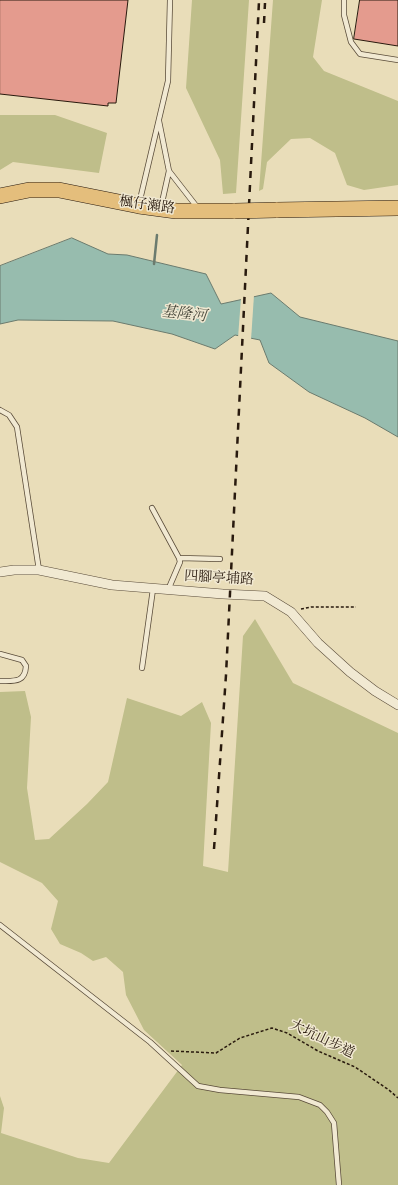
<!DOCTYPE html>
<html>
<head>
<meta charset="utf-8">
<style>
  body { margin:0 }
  canvas { display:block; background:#e9ddb9 }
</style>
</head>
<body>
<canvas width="398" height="1185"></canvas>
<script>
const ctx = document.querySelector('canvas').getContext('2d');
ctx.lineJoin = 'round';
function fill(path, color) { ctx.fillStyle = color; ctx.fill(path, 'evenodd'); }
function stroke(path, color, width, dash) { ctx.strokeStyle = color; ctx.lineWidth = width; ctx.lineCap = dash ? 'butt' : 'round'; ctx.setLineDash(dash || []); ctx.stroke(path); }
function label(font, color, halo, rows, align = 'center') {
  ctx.font = font + ' "IM FELL DW Pica","Noto Serif TC",serif'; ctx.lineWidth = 3; ctx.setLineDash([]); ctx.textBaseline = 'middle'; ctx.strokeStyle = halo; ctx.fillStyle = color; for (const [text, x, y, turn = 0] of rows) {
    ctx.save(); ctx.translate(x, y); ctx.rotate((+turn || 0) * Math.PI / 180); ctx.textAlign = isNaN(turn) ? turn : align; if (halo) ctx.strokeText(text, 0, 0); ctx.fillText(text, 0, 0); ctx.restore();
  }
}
const green = new Path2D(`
  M192 0H250H249L236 193 223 194 220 160 186 88Z
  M273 0H322L313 57 324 71 398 101V185L364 190 347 185 335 153 310 138 291 139 267 162 263 189 259 191Z
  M0 115H55L107 133 99 173 13 162 0 170Z
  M255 619 293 683 398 733V1185H0V1096L4 1108 1 1133 78 1158 109 1163 182 1065 144 1030 126 995 123 972 106 957 93 961 81 953 60 944 51 929 58 901 42 883 0 862V692L25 691 31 717 27 788 35 840 49 839 87 804 108 782 127 698 181 716 202 702 211 723 203 866 228 872 243 636Z`);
const water = new Path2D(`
  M72 238 108 254 127 255 206 274 221 304 271 293 300 317 398 341V437L365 418 309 392 269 363 260 340 235 335 215 349 172 334 113 321 18 320 0 324V266Z`);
const pier = new Path2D(`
  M254 295 251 340 238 338 241 298Z`);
const stream = new Path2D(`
  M154 264 157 235`);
const building = new Path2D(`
  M0 0H128L116 103H108V106L0 94Z
  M360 0H398V46L354 39Z`);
const path = new Path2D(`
  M301 609 311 607H356
  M171 1051 216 1053 240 1038 272 1028 287 1033 318 1051 355 1067 389 1090 398 1098`);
const lane = new Path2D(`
  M344 0V15L351 42 360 54 398 60
  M159 121 169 171 197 207
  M139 204 168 81 170 0
  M161 207 169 171
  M0 410 9 415 17 427 39 570
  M152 508 179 558 180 562 168 590
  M179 558 220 559
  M0 654 22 660 26 666C25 683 14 681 0 681
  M142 668 153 589
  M0 925 150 1042 198 1086 220 1090 299 1097 320 1105 327 1112 334 1123 339 1185`);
const street = new Path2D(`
  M0 572 14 570H39L112 585 223 594 265 596 291 612 318 643 350 672 375 691 398 705`);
const primary = new Path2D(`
  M0 196 29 190H59L139 206 176 211H235
  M276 210 398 208`);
const rail = new Path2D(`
  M264 23 265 3
  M214 849 226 675 259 1`);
const primaryBridge = new Path2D(`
  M235 211 276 210`);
const streetNames = [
  ["楓仔瀨路",147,206,8],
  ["四腳亭埔路",219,579,3],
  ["大坑山步道",322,1040,26]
];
const waterNames = [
  ["基隆河",184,315,6]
];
fill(green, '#bfbe8a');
fill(water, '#97bcae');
stroke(water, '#6b7b6e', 1);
fill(pier, '#e9ddb9');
stroke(stream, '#6b7b6e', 2.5);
fill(building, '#e49b8e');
stroke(building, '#291a0e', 1);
stroke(lane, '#594b39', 6);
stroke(street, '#594b39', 10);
stroke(primary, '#291a0e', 16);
stroke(path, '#291a0e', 1.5, [3, 2]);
stroke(lane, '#f1e9d2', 4.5);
stroke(street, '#f1e9d2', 9);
stroke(primary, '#e4be7c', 15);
stroke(rail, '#291a0e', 2.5, [7, 7]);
stroke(primaryBridge, '#291a0e', 16, []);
stroke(primaryBridge, '#e4be7c', 15);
label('14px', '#291a0e', '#f1e9d2', streetNames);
label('italic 15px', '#4a4b3e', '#f1e9d2', waterNames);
</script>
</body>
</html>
